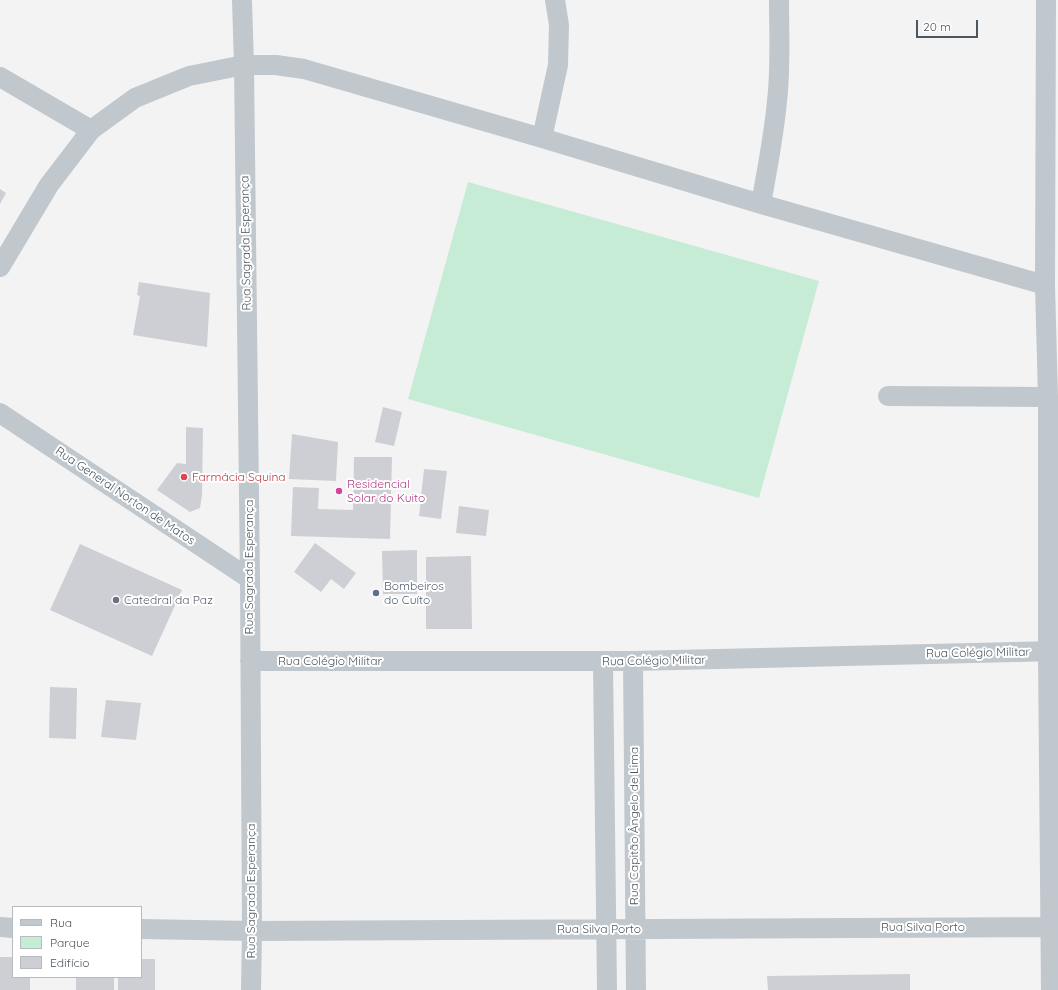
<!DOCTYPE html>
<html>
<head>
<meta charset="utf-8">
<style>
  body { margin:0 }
  #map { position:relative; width:1058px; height:990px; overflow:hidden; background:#f4f3f3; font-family:Quicksand,sans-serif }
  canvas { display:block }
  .legend { position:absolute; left:12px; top:906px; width:130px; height:72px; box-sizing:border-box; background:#fff; border:1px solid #b7bbbf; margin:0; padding:5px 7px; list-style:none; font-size:12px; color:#4c565e }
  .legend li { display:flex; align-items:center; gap:8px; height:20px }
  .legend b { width:20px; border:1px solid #b7bbbf }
  .scale { position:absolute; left:916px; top:20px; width:62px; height:18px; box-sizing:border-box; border:2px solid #4c565e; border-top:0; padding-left:5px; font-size:12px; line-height:14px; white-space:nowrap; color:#4c565e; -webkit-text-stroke:3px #fff; paint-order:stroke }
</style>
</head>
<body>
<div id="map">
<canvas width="1058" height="990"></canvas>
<ul class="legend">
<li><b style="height:5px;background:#c0c7cd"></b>Rua</li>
<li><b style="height:11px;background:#c7ecd5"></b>Parque</li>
<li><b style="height:11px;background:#cdcfd4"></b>Edifício</li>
</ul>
<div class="scale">20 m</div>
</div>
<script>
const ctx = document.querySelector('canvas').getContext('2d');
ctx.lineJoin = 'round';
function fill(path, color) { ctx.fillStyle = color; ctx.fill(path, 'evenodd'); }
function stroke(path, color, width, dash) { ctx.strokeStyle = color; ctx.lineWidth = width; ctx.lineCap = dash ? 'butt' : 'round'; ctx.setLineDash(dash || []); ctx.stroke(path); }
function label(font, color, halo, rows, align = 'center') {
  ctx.font = font + ' Quicksand,sans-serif'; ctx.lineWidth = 4; ctx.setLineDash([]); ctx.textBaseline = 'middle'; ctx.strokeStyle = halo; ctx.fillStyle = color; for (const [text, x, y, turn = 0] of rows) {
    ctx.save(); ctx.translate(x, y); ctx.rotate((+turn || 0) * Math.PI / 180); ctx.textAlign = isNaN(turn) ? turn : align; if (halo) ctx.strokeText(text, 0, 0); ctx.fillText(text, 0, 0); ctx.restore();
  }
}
const green = new Path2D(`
  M468 182 819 281 759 498 408 399Z`);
const building = new Path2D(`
  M0 189 6 193 0 204Z
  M139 282 210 293 207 347 133 335 140 296 137 295Z
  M383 407 402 412 394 446 375 442Z
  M186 427 203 428 202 495 200 508 190 512 157 490 177 463 186 464Z
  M292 434 338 442 336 481 289 479Z
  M354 457H392L390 539 291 536 293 487 319 488 318 509 353 510Z
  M424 469 447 471 441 519 419 516Z
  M459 506 489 510 486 536 456 533Z
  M315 543 356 573 344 589 331 579 321 592 294 572Z
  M80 544 182 590 152 656 50 610Z
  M417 550V594H383L382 551Z
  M471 556 472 629H426V557Z
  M50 687 77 688 76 739 49 738Z
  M106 700 141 703 136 740 101 737Z
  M0 957H13V977H30V990H0Z
  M141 959H155V990H118V977H141Z
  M910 974V990H768L767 976Z
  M76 977H114V990H76Z`);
const minor = new Path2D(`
  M242 0 244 65 250 579 252 931 251 990
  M1046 0 1045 285 1048 397V652L1051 990
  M0 77 91 130
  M542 138 558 65 559 25 555 0
  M761 204C767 170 774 135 777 101 781 68 779 34 779 0
  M0 267 49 185 91 130 135 98 189 76 244 65H276L304 69 542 138 761 204 1045 285
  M888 396 1048 397
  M0 413 250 579
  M250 661H633L1058 651
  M633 661 636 990
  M603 662 607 990
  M0 927 13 928
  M141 929 252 931 1058 927`);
const markers = [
  [184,477,4,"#e0444e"],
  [339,491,4,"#d1479c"],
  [376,593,4,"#5c6f8a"],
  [116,600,4,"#6b7280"]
];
const streetNames = [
  ["Rua Sagrada Esperança",246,243,-91],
  ["Rua General Norton de Matos",125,496,34],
  ["Rua Sagrada Esperança",249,567,-90],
  ["Rua Colégio Militar",978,653,-1],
  ["Rua Colégio Militar",330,661],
  ["Rua Colégio Militar",654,661,-1],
  ["Rua Capitão Ângelo de Lima",634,826,-90],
  ["Rua Sagrada Esperança",251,891,-90],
  ["Rua Silva Porto",923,927],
  ["Rua Silva Porto",599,929]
];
const healthNames = [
  ["Farmácia Squina",192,477]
];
const hotelNames = [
  ["Residencial",347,484],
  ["Solar do Kuito",347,498]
];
const serviceNames = [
  ["Bombeiros",384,586],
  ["do Cuíto",384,600]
];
const worshipNames = [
  ["Catedral da Paz",124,600]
];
fill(green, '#c7ecd5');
fill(building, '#cdcfd4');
stroke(minor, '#c0c7cd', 20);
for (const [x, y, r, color] of markers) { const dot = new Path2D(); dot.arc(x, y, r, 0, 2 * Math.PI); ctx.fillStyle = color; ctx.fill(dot); stroke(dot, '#fff', 1.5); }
label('12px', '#4c565e', '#fff', streetNames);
label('12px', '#be3a42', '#fff', healthNames, 'left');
label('12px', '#b23c85', '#fff', hotelNames, 'left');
label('12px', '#4e5e75', '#fff', serviceNames, 'left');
label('12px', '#5b616d', '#fff', worshipNames, 'left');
</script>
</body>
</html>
